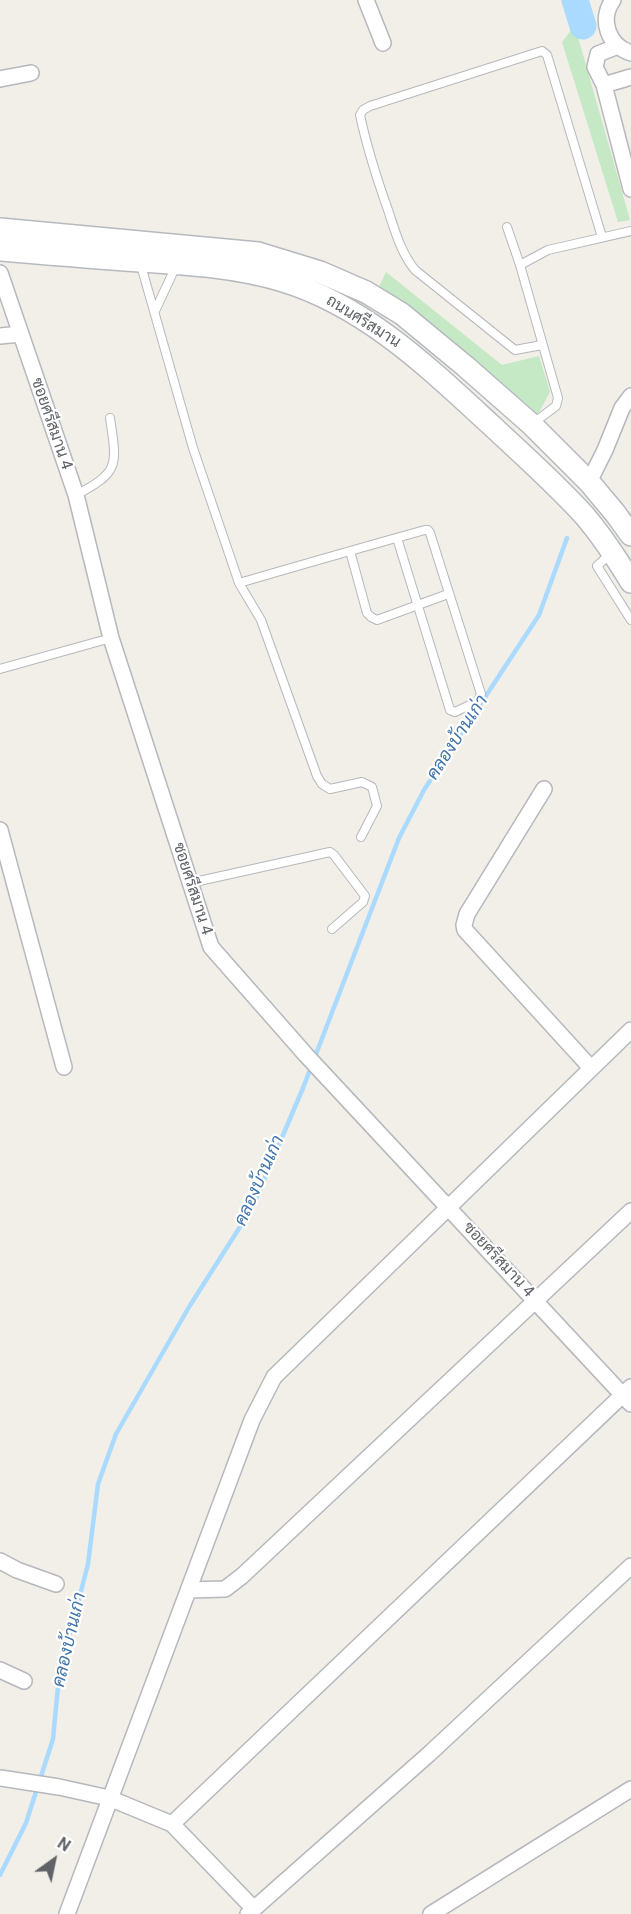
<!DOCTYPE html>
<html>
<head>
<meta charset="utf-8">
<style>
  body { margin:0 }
  #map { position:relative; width:631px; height:1914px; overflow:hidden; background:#f1efe8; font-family:Roboto,sans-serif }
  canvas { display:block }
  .north { position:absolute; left:24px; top:1830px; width:60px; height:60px; -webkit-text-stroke:4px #fff; paint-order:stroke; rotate:33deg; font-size:16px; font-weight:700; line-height:24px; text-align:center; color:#5f6368 }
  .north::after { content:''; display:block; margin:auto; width:21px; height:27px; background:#5f6368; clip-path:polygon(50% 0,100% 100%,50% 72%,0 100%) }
</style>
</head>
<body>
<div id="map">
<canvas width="631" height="1914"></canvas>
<div class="north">N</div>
</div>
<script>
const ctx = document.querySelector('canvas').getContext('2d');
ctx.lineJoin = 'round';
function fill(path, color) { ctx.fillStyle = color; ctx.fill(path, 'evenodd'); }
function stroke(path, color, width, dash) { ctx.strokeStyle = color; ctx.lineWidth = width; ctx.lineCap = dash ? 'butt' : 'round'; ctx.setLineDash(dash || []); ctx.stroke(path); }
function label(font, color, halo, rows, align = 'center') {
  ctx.font = font + ' Roboto,Sarabun,sans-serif'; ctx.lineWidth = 4.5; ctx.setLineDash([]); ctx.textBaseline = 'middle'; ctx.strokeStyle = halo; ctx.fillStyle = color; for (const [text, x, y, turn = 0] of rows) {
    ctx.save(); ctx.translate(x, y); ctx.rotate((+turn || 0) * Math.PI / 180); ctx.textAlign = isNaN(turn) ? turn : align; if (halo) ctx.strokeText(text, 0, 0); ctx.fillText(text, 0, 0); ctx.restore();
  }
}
const green = new Path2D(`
  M572 29 578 37 630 220 618 222 562 42Z
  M386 272 502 365 539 356 550 392 538 414 459 346 433 332 377 291Z`);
const stream = new Path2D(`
  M0 1875 26 1823 53 1739 59 1676 88 1564 98 1484 116 1434 189 1307 252 1208 303 1088 399 838 424 790 539 615 567 538`);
const river = new Path2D(`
  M575 0 583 26`);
const lane = new Path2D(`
  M507 227 520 265
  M140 262 193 448 239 583 261 620 317 776 322 784 330 789 362 782 372 787 377 806 361 837
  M155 311 176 266
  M542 345 515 350 415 270C401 253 395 231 388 210 377 179 367 148 360 115L363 110 370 106 542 51 547 55 602 237
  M532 424 556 406 558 398 520 265 548 250 631 231
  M76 495C120 472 117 465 110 418
  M350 551 367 613 371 617 377 620 448 594
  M610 554 597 566 631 620
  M239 583C301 565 363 547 425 530H428L430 533 481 694 478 701 455 712 450 710 397 538
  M0 669 111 638
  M190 883 330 852 334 855 365 896 363 902 332 929`);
const street = new Path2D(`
  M366 0 383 43
  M613 0C599 19 608 46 631 53
  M618 46 598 54 595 67 604 85 631 189
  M0 79 31 73
  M604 85 631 77
  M0 273 76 495 111 638 211 947 306 1055 631 1404
  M0 336 20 334
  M589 482 605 450 622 408 631 396
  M544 789 467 914 464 925 465 930 591 1068
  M0 830 64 1067
  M0 1561 17 1570 56 1584
  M189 1590 225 1589 242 1576 631 1211
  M0 1670 24 1681
  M0 1778 59 1787 109 1798 172 1824 254 1909
  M172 1824 631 1387
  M67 1914 252 1420 274 1377 631 1030
  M248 1914 429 1754 631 1566
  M431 1914 631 1789`);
const secondary = new Path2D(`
  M0 229 258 253 320 272 366 292 402 314 465 366 531 424 589 482 615 513 631 535
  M0 250C47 254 93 258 140 261 188 264 237 267 283 281 365 306 428 367 490 424 522 454 555 483 584 515 602 536 617 559 631 582`);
const streetNames = [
  ["ถนนศรีสมาน",363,322,32],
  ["ซอยศรีสมาน 4",51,424,71],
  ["ซอยศรีสมาน 4",192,889,72],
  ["ซอยศรีสมาน 4",498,1260,47]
];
const waterNames = [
  ["คลองบ้านเก่า",458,738,-57],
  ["คลองบ้านเก่า",260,1181,-66],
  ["คลองบ้านเก่า",70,1640,-77]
];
fill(green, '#c5e8c5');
stroke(stream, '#aadaff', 4.5);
stroke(river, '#aadaff', 27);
stroke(lane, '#b5b8bc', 10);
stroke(street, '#b5b8bc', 18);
stroke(secondary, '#b6babf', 24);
stroke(lane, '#fff', 8);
stroke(street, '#fff', 15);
stroke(secondary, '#fff', 21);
label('16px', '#5f6368', '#fff', streetNames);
label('italic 18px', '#4174aa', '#fff', waterNames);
</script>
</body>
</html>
